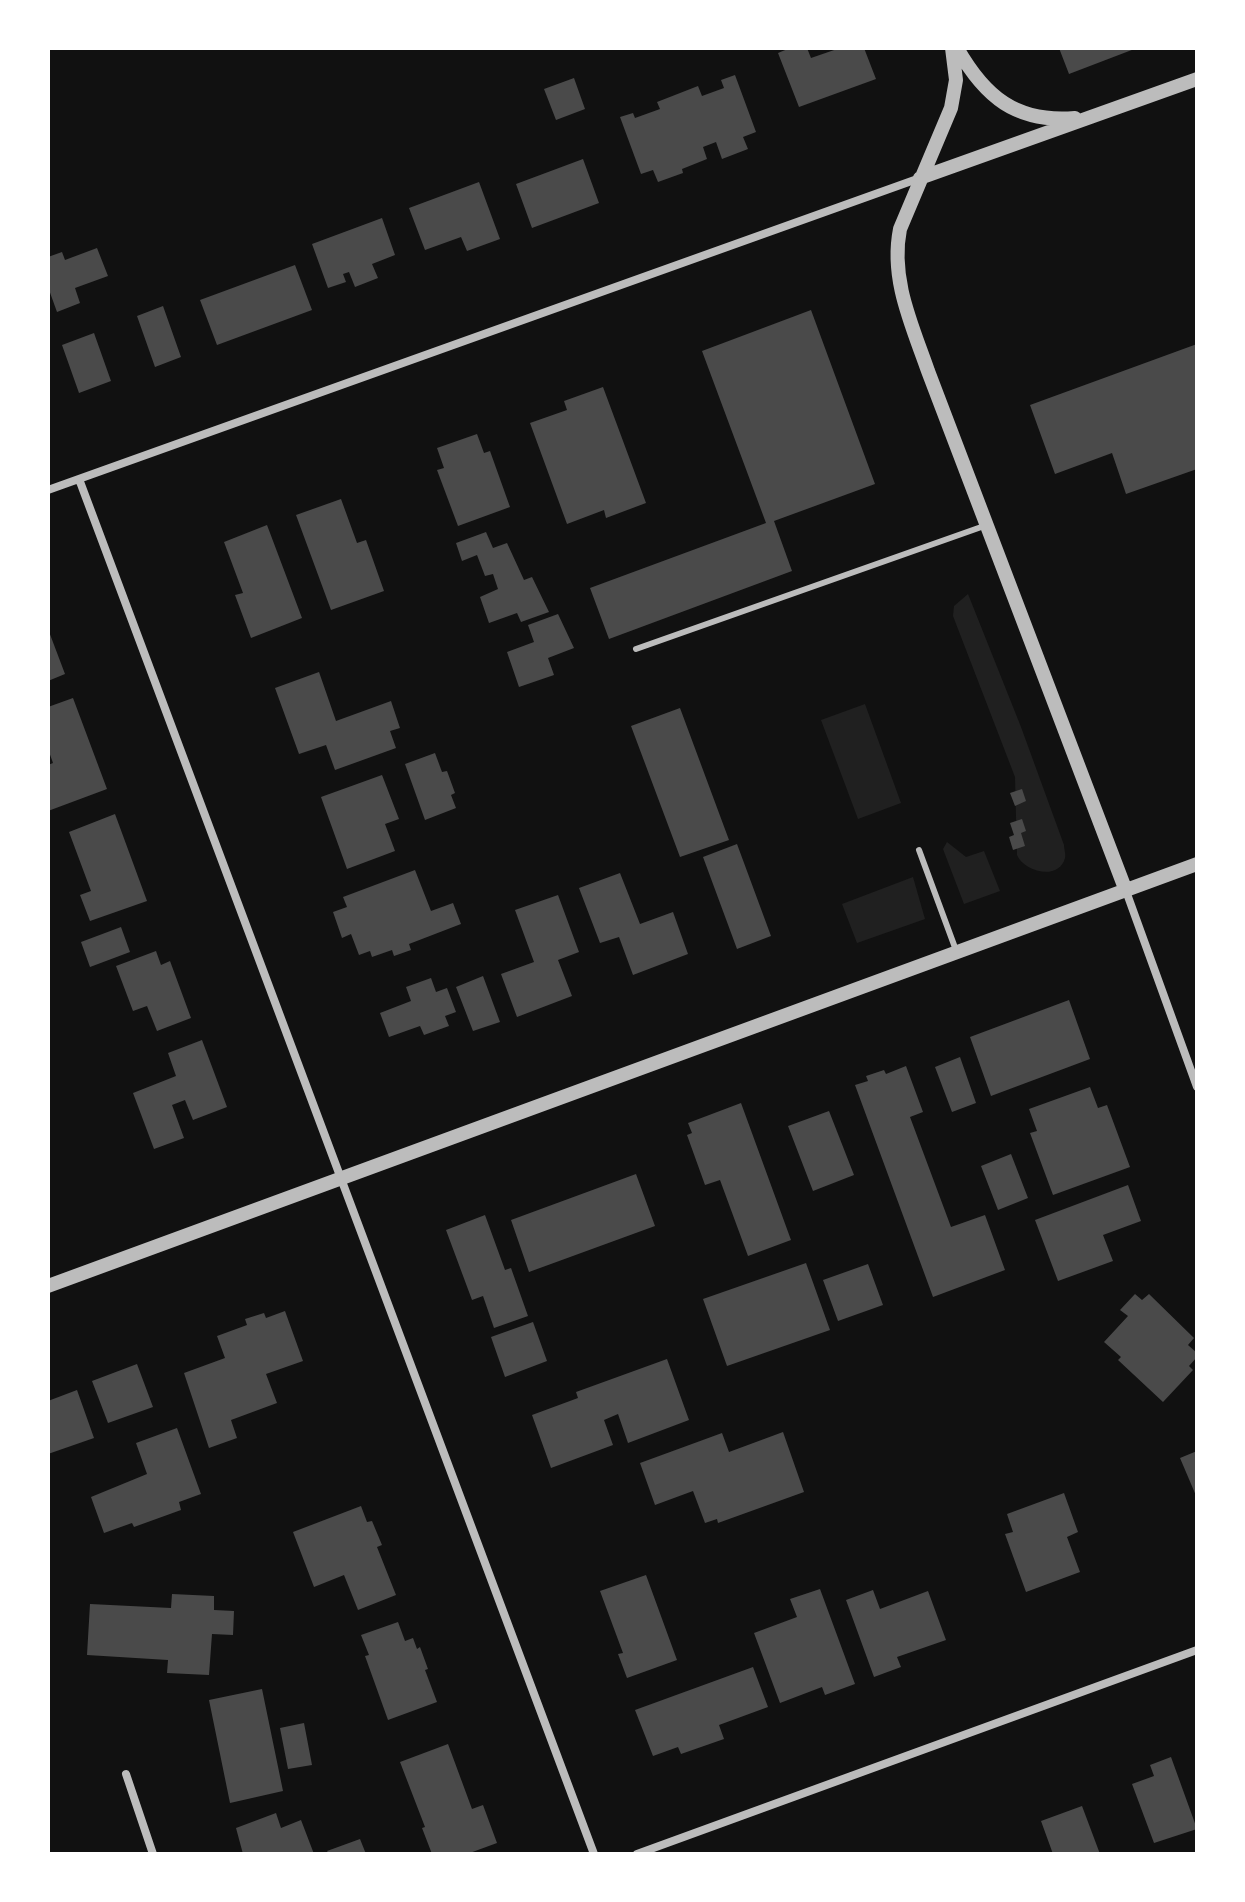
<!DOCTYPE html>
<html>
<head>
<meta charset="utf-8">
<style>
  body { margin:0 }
  #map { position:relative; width:1245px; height:1902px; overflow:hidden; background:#111; font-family:"Titillium Web",sans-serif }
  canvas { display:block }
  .frame { position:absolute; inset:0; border:50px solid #fff; pointer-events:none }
</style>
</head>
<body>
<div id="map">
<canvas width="1245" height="1902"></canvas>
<div class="frame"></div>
</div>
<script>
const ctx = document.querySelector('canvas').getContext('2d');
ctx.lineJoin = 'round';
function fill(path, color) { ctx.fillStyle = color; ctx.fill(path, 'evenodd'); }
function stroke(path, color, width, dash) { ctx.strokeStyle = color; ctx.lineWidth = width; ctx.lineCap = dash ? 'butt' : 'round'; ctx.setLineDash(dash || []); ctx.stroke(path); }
const green = new Path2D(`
  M968 594 1021 727 1064 845C1064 849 1066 854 1065 858 1059 881 1024 872 1017 855L1015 777 953 616 954 606Z
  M865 704 901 803 858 819 821 720Z
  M947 842 966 857 984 851 1000 891 964 904 943 849Z
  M913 877 925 919 857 943 842 904Z`);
const building = new Path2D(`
  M790 48H807L811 58 840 48H864L876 79 799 107 778 53Z
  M1059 48H1137L1069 74Z
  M735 75 756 132 743 137 748 149 722 159 716 142 703 147 707 159 682 169 683 173 658 182 653 170 641 174 620 117 633 113 635 118 660 109 657 102 698 86 702 96 724 88 721 80Z
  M574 78 585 109 556 120 544 89Z
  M583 159 599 203 532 228 516 184Z
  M479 182 500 239 467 251 461 237 425 250 409 208Z
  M382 218 395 255 372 264 378 278 355 287 349 272 343 274 346 282 328 288 312 244Z
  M97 248 108 276 75 288 80 303 57 312 48 287V257L62 252 65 260Z
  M295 265 312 310 217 345 200 300Z
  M163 306 181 357 155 367 137 316Z
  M811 310 875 484 774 521 792 571 609 639 590 588 766 523 702 351Z
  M94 333 111 381 79 393 62 345Z
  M1197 344V469L1126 494 1112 453 1055 474 1030 405Z
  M603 387 646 503 606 518 604 510 567 524 530 423 567 410 564 401Z
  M477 434 484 453 490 451 510 507 458 526 437 470 444 468 437 448Z
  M341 499 357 543 366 540 384 591 331 610 296 515Z
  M267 525 302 618 251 638 235 595 243 593 224 542Z
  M486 532 493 548 507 543 524 580 532 577 549 612 521 622 517 613 489 623 480 597 498 589 493 574 485 576 477 555 462 561 456 543Z
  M558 614 574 648 548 658 554 675 519 687 507 652 534 642 528 625Z
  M48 629 65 674 48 681Z
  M319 672 336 721 391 701 400 728 390 731 396 748 335 770 326 745 299 754 275 688Z
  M73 698 107 789 48 811V765L53 763 48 749V707Z
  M680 708 729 840 680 857 631 726Z
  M435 753 442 772 447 771 455 793 451 795 456 808 425 820 405 764Z
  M382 775 399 819 385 824 395 851 347 869 321 797Z
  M1022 789 1026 801 1015 806 1010 793Z
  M115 814 147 901 90 921 80 895 91 891 69 832Z
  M1022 819 1026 831 1021 833 1025 846 1013 850 1009 837 1014 835 1010 823Z
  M737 844 771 936 737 949 703 857Z
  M415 870 431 911 453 903 461 924 409 944 411 950 394 956 392 950 372 957 370 951 359 955 351 934 342 938 333 912 347 907 343 897Z
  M620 873 640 924 673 912 688 954 633 975 619 937 600 943 579 888Z
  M558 895 579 952 558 960 572 996 517 1017 501 974 534 962 515 910Z
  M121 927 130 952 90 967 81 942Z
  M156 951 161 965 170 961 191 1018 157 1031 147 1006 133 1011 116 966Z
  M483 976 500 1022 473 1031 456 987Z
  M431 978 436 992 447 988 456 1012 445 1016 449 1026 424 1035 420 1026 389 1037 380 1013 411 1001 406 987Z
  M1069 1000 1090 1059 991 1096 970 1037Z
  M202 1040 227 1107 193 1120 185 1100 172 1105 184 1138 154 1149 133 1093 176 1076 168 1053Z
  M960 1057 976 1103 952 1112 935 1067Z
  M906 1066 923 1112 910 1117 951 1227 985 1215 1005 1270 933 1297 855 1085 868 1081 866 1076 884 1070 886 1074Z
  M1090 1087 1098 1108 1107 1105 1130 1167 1053 1195 1030 1133 1037 1131 1029 1109Z
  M741 1103 791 1240 748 1256 720 1180 705 1185 687 1135 692 1133 688 1123Z
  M829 1111 854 1175 813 1191 788 1126Z
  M1011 1154 1028 1198 998 1210 981 1166Z
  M636 1174 655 1226 529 1272 511 1220Z
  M1128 1185 1141 1221 1103 1235 1113 1261 1058 1281 1035 1220Z
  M485 1215 505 1270 511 1268 528 1316 494 1328 483 1296 472 1300 446 1230Z
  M806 1263 830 1330 727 1366 703 1299Z
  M868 1264 883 1305 838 1321 823 1280Z
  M1135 1294 1142 1300 1149 1294 1194 1338 1188 1345 1197 1353V1357L1189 1366 1193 1370 1163 1402 1118 1360 1121 1357 1104 1342 1128 1316 1120 1310Z
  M285 1311 303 1361 266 1374 277 1403 231 1420 237 1438 209 1448 184 1373 225 1358 217 1336 247 1325 245 1319 264 1313 266 1318Z
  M533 1322 547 1361 505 1377 491 1337Z
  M667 1359 689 1420 628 1443 618 1414 604 1420 613 1445 551 1468 532 1415 578 1398 576 1392Z
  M137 1364 153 1407 108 1423 92 1381Z
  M77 1390 94 1438 48 1454V1401Z
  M177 1428 201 1494 179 1502 181 1510 134 1527 132 1523 104 1533 91 1497 147 1474 136 1443Z
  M783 1432 804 1492 718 1523 717 1519 705 1523 693 1491 655 1505 640 1463 722 1433 729 1452Z
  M1197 1451V1498L1180 1458Z
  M1064 1493 1078 1532 1067 1537 1080 1572 1026 1592 1005 1534 1013 1532 1007 1514Z
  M361 1506 367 1522 372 1521 382 1545 377 1547 396 1595 358 1610 344 1575 314 1587 293 1532Z
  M646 1575 677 1660 627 1678 618 1654 623 1653 600 1591Z
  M820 1589 855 1684 825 1695 822 1687 780 1703 754 1633 797 1617 790 1599Z
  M873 1590 880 1609 928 1591 946 1640 897 1657 901 1667 874 1677 846 1600Z
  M172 1594 214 1596V1610L234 1611 233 1635 212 1634 209 1675 167 1673 168 1660 87 1655 90 1604 171 1608Z
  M398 1622 405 1641 413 1638 417 1649 420 1647 428 1669 425 1670 437 1702 388 1720 365 1656 369 1655 361 1635Z
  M753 1667 768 1707 719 1725 724 1739 681 1754 678 1747 653 1756 635 1710Z
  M262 1689 283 1791 230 1803 209 1700Z
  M304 1723 312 1765 288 1769 280 1728Z
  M448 1744 472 1809 483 1805 497 1843 467 1854H432L422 1828 425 1827 400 1762Z
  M1171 1757 1197 1829 1154 1843 1132 1784 1154 1776 1150 1765Z
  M1082 1806 1100 1854H1053L1041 1821Z
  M276 1813 281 1828 301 1820 314 1854H243L236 1828Z
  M360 1839 366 1854H329L327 1851Z`);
const service = new Path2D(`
  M636 649 987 525
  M919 850 957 953`);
const minor = new Path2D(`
  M79 479 594 1854
  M48 490 920 178
  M1126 891 1197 1087
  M126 1774 153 1854
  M637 1854 1197 1650`);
const tertiary = new Path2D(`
  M952 48 956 80 951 108 900 229C890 279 912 325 928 371L1126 891
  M957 48C985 97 1016 123 1075 118
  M920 178 1197 79
  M48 1286 1197 864`);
fill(green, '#202020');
fill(building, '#4a4a4a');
stroke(service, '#bcbcbc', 6);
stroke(minor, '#bcbcbc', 8);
stroke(tertiary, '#bcbcbc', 14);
</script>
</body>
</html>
